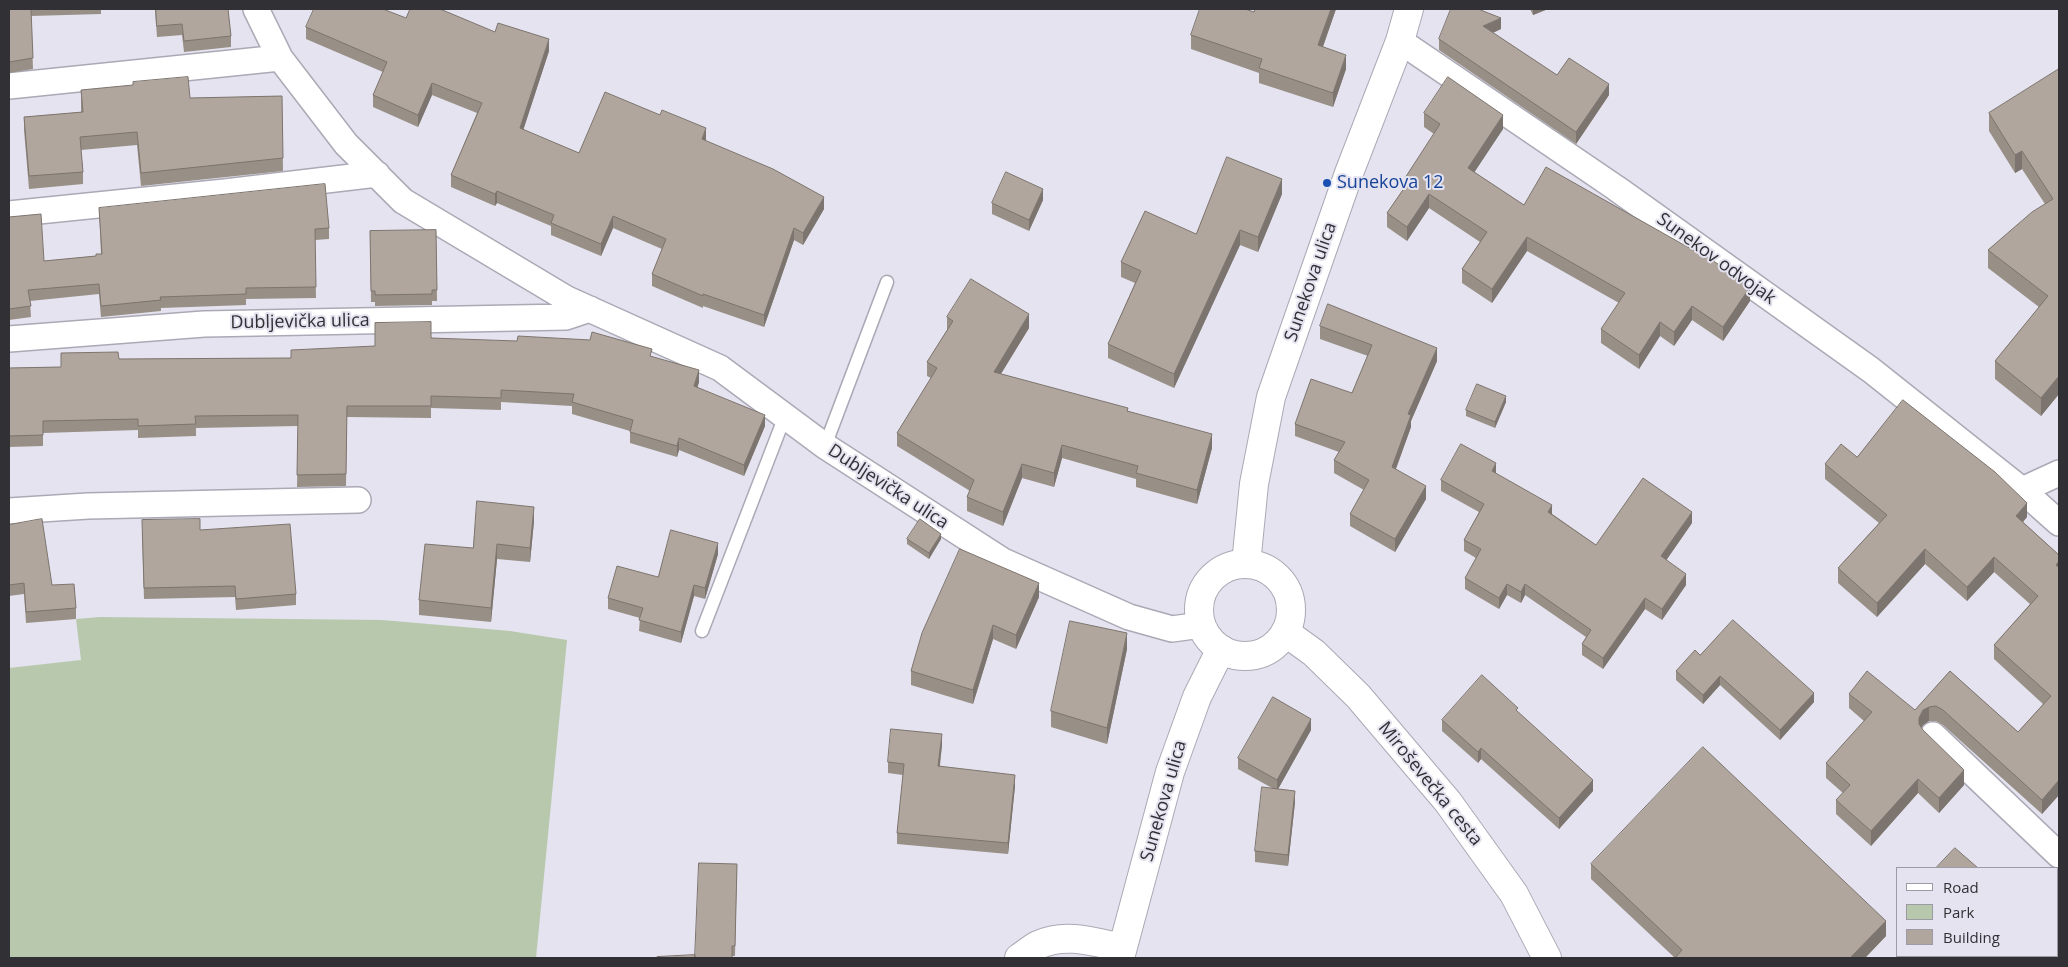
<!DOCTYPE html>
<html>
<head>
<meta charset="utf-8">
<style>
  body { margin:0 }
  #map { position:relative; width:2068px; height:967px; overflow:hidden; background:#e4e3ef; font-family:"Open Sans",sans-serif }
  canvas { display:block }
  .frame { position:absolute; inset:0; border:10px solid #313035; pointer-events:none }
  .legend { position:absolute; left:1896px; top:867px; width:162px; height:90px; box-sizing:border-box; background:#e4e3ef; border:1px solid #9c9ba5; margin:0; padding:6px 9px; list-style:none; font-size:15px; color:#313035 }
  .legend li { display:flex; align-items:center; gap:10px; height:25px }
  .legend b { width:25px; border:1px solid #9c9ba5 }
</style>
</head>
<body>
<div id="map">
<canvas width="2068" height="967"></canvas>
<div class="frame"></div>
<ul class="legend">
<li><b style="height:6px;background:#fff"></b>Road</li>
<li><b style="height:14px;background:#b7c8ad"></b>Park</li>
<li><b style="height:14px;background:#b1a69d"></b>Building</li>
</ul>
</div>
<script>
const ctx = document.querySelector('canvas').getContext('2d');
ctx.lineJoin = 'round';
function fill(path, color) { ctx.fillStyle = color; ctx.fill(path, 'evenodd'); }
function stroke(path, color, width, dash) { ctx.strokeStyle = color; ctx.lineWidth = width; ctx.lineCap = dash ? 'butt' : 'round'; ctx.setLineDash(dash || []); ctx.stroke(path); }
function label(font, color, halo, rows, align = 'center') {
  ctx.font = font + ' "Open Sans",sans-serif'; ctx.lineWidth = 4; ctx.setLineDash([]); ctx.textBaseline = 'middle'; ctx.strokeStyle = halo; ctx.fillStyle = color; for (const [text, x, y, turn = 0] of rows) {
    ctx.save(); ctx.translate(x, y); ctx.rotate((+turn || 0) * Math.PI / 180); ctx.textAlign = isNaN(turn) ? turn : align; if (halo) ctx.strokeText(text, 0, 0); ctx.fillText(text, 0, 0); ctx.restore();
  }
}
const green = new Path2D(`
  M100 617 382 620 510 631 567 640 536 958H9V668L81 660 76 619Z`);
const lane = new Path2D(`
  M825 446 887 282
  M702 631 785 416`);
const street = new Path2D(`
  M256 9 280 58 346 144 403 201 567 299 720 368 825 446 1003 561 1129 617 1172 629 1201 625
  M1400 41 1616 188 1871 370 2022 490 2059 523
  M9 86 280 58
  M9 214 225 192 377 174
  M9 339 204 324 566 317 590 309
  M2022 490 2059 473
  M9 511 88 506 358 500
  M1933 735 2059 855
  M2057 904 2059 902
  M1996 958 1999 956`);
const secondary = new Path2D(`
  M1246 564 1254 484 1271 397 1349 173 1400 41 1409 9
  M1199 610a46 46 0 1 1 92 0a46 46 0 1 1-92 0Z
  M1285 632 1314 653 1358 696 1448 802 1514 894 1547 958
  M1019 958C1025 954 1032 948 1038 945 1065 932 1095 942 1122 948
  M1120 958 1170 772 1197 697 1221 649`);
const wall = new Path2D(`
  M9 9H113L101 10V14L31 16 33 69 9 73Z
  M155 9H228L231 36V47L184 52 182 35 157 37Z
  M1255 9H1336L1323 47 1346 69 1333 107 1259 83V73L1191 49V35L1254 12Z
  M1530 9H1548L1533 15Z
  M406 18 495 32 549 51 523 130 579 153 706 140V141L824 209 803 245 794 240 764 327 703 306V308L652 286V274L662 249 613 228 601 256 551 235V226L497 203 495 206 451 187V175L477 113 432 95 418 127 373 107V95L383 72 306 39V27Z
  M1501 29 1493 33 1557 75 1609 95 1576 144 1439 50V39Z
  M2059 69V394L2041 416 1995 379V361L2039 307 1988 268V250L2045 204 2022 169 2015 173 1989 131V113Z
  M81 90 190 98 282 96 283 171 141 186 137 145 81 150 83 172V184L29 189 24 130V117L81 112Z
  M1424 113 1503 129 1474 172 1524 205 1750 301 1723 341 1692 320 1674 346 1660 336 1639 369 1601 343V329L1619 303 1527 251 1492 303 1462 283V269L1480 242 1429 208 1407 241 1387 227V213L1405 187V178L1434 134 1424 127Z
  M1282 194 1258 252 1240 245 1174 388 1108 358V344L1135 283 1121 277V262L1196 234Z
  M1043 200 1029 231 992 214V203Z
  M99 208 329 228V239L315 240 316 298 246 299V305L161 308V311L101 317 99 294 30 301 31 317 9 320V217L44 261 96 256 101 254Z
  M436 230 437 301H432V305L375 306V302H371L370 231Z
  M947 317 1029 328 1001 374 1128 411 1212 448 1197 504 1136 487V479L1062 458 1054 487 1022 478 1003 526 967 511V497L970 491 897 446V433L931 378 927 376V362L947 330Z
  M1320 326 1437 361 1411 421V427L1396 469 1426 499 1395 552 1350 526V514L1364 490 1334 473V460L1339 452 1295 436V424L1352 393 1368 356 1320 339Z
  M431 338 652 357 699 382 697 388 765 426 744 476 679 450 677 457 630 443V431L572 414V406L501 402V410L431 408V418L347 417 346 486 297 487 298 426 196 428V436L138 438V430L43 433V446L9 447V368L61 367 119 359 291 358Z
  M1506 402 1495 428 1466 416V410Z
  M1857 457 2027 517 2023 522 2059 555V795L2042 814 1943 725 1936 721H1929L1923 725 1921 728 1964 785 1939 813 1918 793 1871 846 1836 814V800L1843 793 1826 778V763L1864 721 1849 708V694L1915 710 1950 671 2018 732 2043 704 1994 659V645L2030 604 1994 572 1967 601 1925 564 1877 617 1838 583V568L1879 523 1825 479V464Z
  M1496 474 1596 545 1692 523 1666 560 1686 585 1662 620 1645 609 1603 669 1582 655V644L1586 637 1525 595 1521 603 1507 595 1499 609 1465 589V578L1476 558 1464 551V540L1479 512 1441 491V480Z
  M534 521 530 562 497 559 491 622 419 615V600L473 548Z
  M9 525 52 585 76 608V619L26 623 24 594 9 596Z
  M200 530 296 594V605L236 610 235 597 144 599 142 531Z
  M907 539H941L929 559 907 544Z
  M718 554 705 599 694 596 681 643 639 631 640 618 608 609V598L658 577Z
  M1039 597 1016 649 993 639 973 704 911 685V671Z
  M1127 649 1107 744 1051 727V711Z
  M1700 655 1814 702 1780 740 1720 685 1703 704 1676 680V671Z
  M1518 712 1593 791 1559 829 1481 759 1478 763 1442 731V720Z
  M1311 730 1278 789 1295 802 1288 866 1255 862V851L1272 788 1238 769V758Z
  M942 745 940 766 1015 786 1008 854 897 844V833L903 775 888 773V762Z
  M737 864 735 956 695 958Z
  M1591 864 1886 936 1865 958H1675L1591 879Z`);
const shadedWall = new Path2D(`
  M1331 9H1336L1318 60V45Z
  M1533 9H1548L1533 15Z
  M1501 18V29L1483 37V26Z
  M549 39V51L520 140V128Z
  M1346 55V69L1333 107V93Z
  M432 83V95L418 127V115Z
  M1609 84V95L1576 144V132Z
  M1503 115V129L1468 182V168Z
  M706 128V140L702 151V139Z
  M2022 151V169L2015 173V155Z
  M1282 179V194L1258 252V237Z
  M1043 189V200L1029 231V220Z
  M497 191V203L495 206V194Z
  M1429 194V208L1407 241V227Z
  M824 197V209L803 245V233Z
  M613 216V228L601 256V244Z
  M794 228V240L764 327V315Z
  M1240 230V245L1174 388V374Z
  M1527 237V251L1492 303V289Z
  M1750 287V301L1723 341V327Z
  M1692 306V320L1674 346V332Z
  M1029 314V328L994 385V372Z
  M1660 322V336L1639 369V355Z
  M1437 348V361L1411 421V427L1392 479V467L1408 414Z
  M699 370V382L694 398V386Z
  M2059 376V394L2041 416V398Z
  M1506 396V402L1495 428V422Z
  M765 415V426L744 476V465Z
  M1212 434V448L1197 504V490Z
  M679 438V450L677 457V446Z
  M1062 445V458L1054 487V473Z
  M1496 463V474L1492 471Z
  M1022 464V478L1003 526V512Z
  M1426 486V499L1395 552V539Z
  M2027 503V517L2016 530V516Z
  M1552 505V516L1548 512Z
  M534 507V521L530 562V548Z
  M1692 512V523L1661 568V556Z
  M941 534V539L929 559V553Z
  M718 543V554L705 599V588Z
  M497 544V559L491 622V608Z
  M1925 549V564L1877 617V603Z
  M1994 557V572L1967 601V587Z
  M2059 561V576L2056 565Z
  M1686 574V585L1662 620V609Z
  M1039 583V597L1016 649V635Z
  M1507 584V595L1499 609V598Z
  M1525 584V595L1521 603V592Z
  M694 585V596L681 643V632Z
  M1645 598V609L1603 669V658Z
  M993 625V639L973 704V690Z
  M1127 633V649L1107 744V728Z
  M1720 676V685L1703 704V695Z
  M1814 693V702L1780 740V730Z
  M1929 707V721L1923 725 1919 732V718L1923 710Z
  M1311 719V730L1277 791V780Z
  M942 734V745L938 777V766Z
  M1481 748V759L1478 763V752Z
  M1964 770V785L1939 813V798Z
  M1015 775V786L1008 854V843Z
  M1918 779V793L1871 846V831Z
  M1593 780V791L1559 829V818Z
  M2059 780V795L2042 814V800Z
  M1295 791V802L1288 866V855Z
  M1886 921V936L1865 958H1850Z`);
const building = new Path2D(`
  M9 9H31L33 58 9 62Z
  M156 9H228L231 36 184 41 182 24 157 26Z
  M314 9H383L406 18 410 9H440L495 32 498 23 549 39 520 128 579 153 605 92 660 115 662 110 706 128 702 139 773 169 824 197 803 233 794 228 764 315 703 294V296L652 274 666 239 613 216 601 244 551 223 554 215 497 191 495 194 451 175 482 103 432 83 418 115 373 95 387 62 306 27Z
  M1200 9H1245L1254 12 1255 9H1331L1318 45 1346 55 1333 93 1259 68 1262 59 1191 35Z
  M1451 9H1478L1501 18 1483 26 1557 75 1569 58 1609 84 1576 132 1439 39Z
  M2059 69V376L2041 398 1995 361 2048 296 1988 250 2032 212 2053 199 2022 151 2015 155 1989 113Z
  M188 77 190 98 282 96 283 158 141 173 137 132 80 137 83 172 29 176 24 117 83 112 81 90 133 85V82Z
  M1448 77 1503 115 1468 168 1524 205 1546 167 1700 254 1701 252 1750 287 1723 327 1692 306 1674 332 1660 322 1639 355 1601 329 1625 293 1527 237 1492 289 1462 269 1487 232 1429 194 1407 227 1387 213 1409 181 1405 178 1440 124 1424 113Z
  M1227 157 1282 179 1258 237 1240 230 1174 374 1108 344 1141 271 1121 262 1145 211 1196 234Z
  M1006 172 1043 189 1029 220 992 203Z
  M325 184 329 228 315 229 316 287 246 288V294L160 297 161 300 101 306 99 284 28 290 31 306 9 309V217L41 214 44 261 96 256V254H102L99 208Z
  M436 230 437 290H432V294L375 295V291H371L370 231Z
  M971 279 1029 314 994 372 1128 408 1127 411 1212 434 1197 490 1136 473 1138 466 1062 445 1054 473 1022 464 1003 512 967 497 974 480 897 433 937 368 927 362 953 321 947 317Z
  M1328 304 1437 348 1408 414 1411 415 1392 467 1426 486 1395 539 1350 514 1369 480 1334 460 1345 442 1295 424 1311 379 1352 393 1372 345 1320 326Z
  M431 322V338L517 341 518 336 590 340 592 332 652 349 650 356 699 370 694 386 765 415 744 465 679 438 677 446 630 432 633 420 572 402 574 394 501 390V398L431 396V406H347L346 474 297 475 298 415 195 416 196 424 138 426V419L43 421V435L9 436V368L61 367V353L118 352 119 359 291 358V350L375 346V323Z
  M1477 384 1506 396 1495 422 1466 410Z
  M1903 400 1995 472 2027 503 2016 516 2059 555V561L2056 565 2059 568V780L2042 800 1943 710 1936 706 1929 707 1923 710 1919 718V724L1923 730 1964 770 1939 798 1918 779 1871 831 1836 800 1850 785 1826 763 1872 712 1849 694 1867 671 1915 710 1950 671 2018 732 2051 696 1994 645 2038 596 1994 557 1967 587 1925 549 1877 603 1838 568 1887 515 1825 464 1841 444 1857 457Z
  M1461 444 1496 463 1492 471 1552 505 1548 512 1596 545 1643 478 1692 512 1661 556 1686 574 1662 609 1645 598 1603 658 1582 644 1591 630 1525 584 1521 592 1507 584 1499 598 1465 578 1481 549 1464 540 1484 504 1441 480Z
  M477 501 534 507 530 548 497 544 491 608 419 600 425 544 473 548Z
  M42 519 52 585 74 584 76 608 26 612 24 583 9 585V525Z
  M200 519V530L290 524 296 594 236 599 235 586 144 588 142 520Z
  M920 519 941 534 929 553 907 539Z
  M671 530 718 543 705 588 694 585 681 632 639 620 643 608 608 598 617 566 658 577Z
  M960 549 1039 583 1016 635 993 625 973 690 911 671 922 633Z
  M1733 620 1814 693 1780 730 1720 676 1703 695 1676 671 1695 650 1700 655Z
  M1070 621 1127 633 1107 728 1051 711Z
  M1482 675 1518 708 1516 710 1593 780 1559 818 1481 748 1478 752 1442 720Z
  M1273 697 1311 719 1277 780 1238 758Z
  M891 729 942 734 938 766 1015 775 1008 843 897 833 904 764 888 762Z
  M1703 747 1886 921 1850 958H1675L1682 950 1591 864Z
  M1262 787 1295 791 1288 855 1255 851Z
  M1955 848 1978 868H1936Z
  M699 863 737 864 735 946H732V958H695Z
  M695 955V958H657V957Z`);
const markers = [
  [1327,183,5,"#1a4fb4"]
];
const transitNames = [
  ["Sunekova 12",1337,183]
];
const streetNames = [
  ["Sunekov odvojak",1716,259,36],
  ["Sunekova ulica",1311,282,-71],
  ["Dubljevička ulica",300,322,-1],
  ["Dubljevička ulica",888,487,33],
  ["Miroševečka cesta",1430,784,51],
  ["Sunekova ulica",1164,801,-74]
];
fill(green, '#b7c8ad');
stroke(lane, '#aba9b5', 15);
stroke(street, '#aba9b5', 28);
stroke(secondary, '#aba9b5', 30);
stroke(lane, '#fff', 12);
stroke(street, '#fff', 25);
stroke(secondary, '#fff', 28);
fill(wall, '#988f87');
fill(shadedWall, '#7c746e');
fill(building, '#b1a69d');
stroke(building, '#7c746e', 1);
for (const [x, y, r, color] of markers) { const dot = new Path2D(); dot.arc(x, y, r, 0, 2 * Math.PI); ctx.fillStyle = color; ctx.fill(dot); stroke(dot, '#e4e3ef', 2); }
label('18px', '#164399', '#e4e3ef', transitNames, 'left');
label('18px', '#313035', '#e4e3ef', streetNames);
</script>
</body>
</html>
